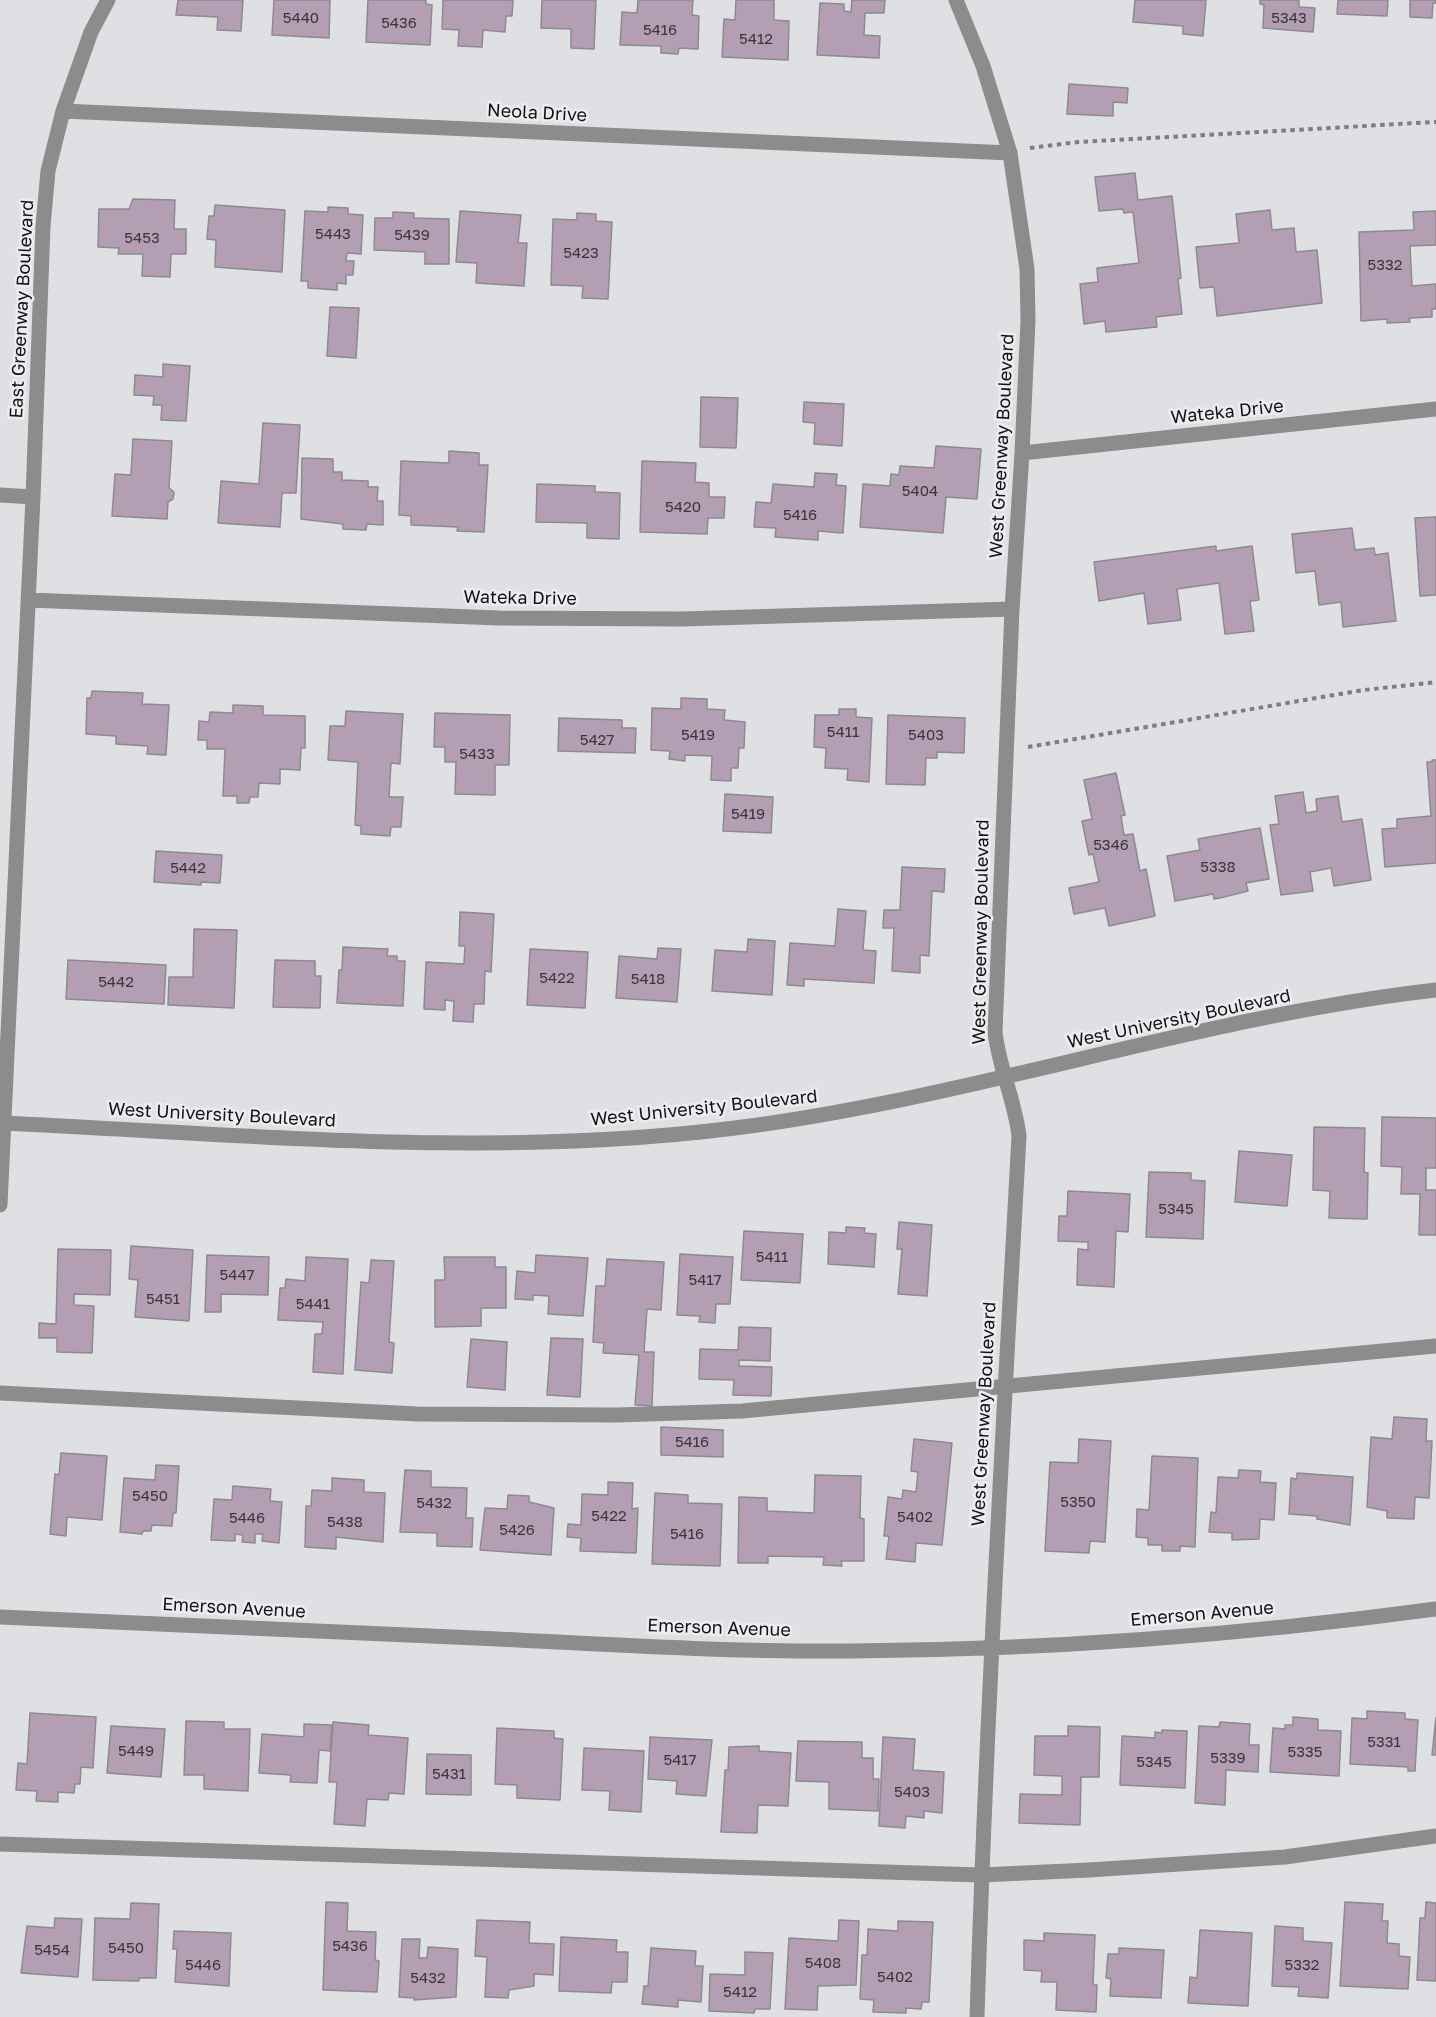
<!DOCTYPE html>
<html>
<head>
<meta charset="utf-8">
<style>
  body { margin:0 }
  canvas { display:block; background:#dee0e4 }
</style>
</head>
<body>
<canvas width="1436" height="2017"></canvas>
<script>
const ctx = document.querySelector('canvas').getContext('2d');
ctx.lineJoin = 'round';
function fill(path, color) { ctx.fillStyle = color; ctx.fill(path, 'evenodd'); }
function stroke(path, color, width, dash) { ctx.strokeStyle = color; ctx.lineWidth = width; ctx.lineCap = dash ? 'butt' : 'round'; ctx.setLineDash(dash || []); ctx.stroke(path); }
function label(font, color, halo, rows, align = 'center') {
  ctx.font = font + ' "Golos Text",sans-serif'; ctx.lineWidth = 5; ctx.setLineDash([]); ctx.textBaseline = 'middle'; ctx.strokeStyle = halo; ctx.fillStyle = color; for (const [text, x, y, turn = 0] of rows) {
    ctx.save(); ctx.translate(x, y); ctx.rotate((+turn || 0) * Math.PI / 180); ctx.textAlign = isNaN(turn) ? turn : align; if (halo) ctx.strokeText(text, 0, 0); ctx.fillText(text, 0, 0); ctx.restore();
  }
}
const building = new Path2D(`
  M178 0H243L241 31 217 30 218 17 176 15Z
  M274 0H330L329 38 272 35Z
  M368 0H426V4L432 5 430 45 366 42Z
  M443 0H513L512 16H506L505 32 483 30 482 47 458 46 459 30 442 29Z
  M542 0H596L594 49 571 48V29L541 28Z
  M638 0H693L692 15 699 16 698 49 679 48 678 54 661 53V46L620 45 622 12 637 13Z
  M736 0H774V20L789 21 788 60 722 57 724 19 735 20Z
  M852 0H885L884 13H865L864 35 880 36 879 58 817 55 820 3 844 4V11L851 12Z
  M1135 0H1206L1203 36 1183 34V26L1133 22Z
  M1260 0H1299V7L1315 8 1313 32 1263 28 1264 5 1260 4Z
  M1338 0H1388L1387 16 1337 14Z
  M1410 0H1436V3H1433L1432 18 1410 17Z
  M1069 84 1128 88 1127 103 1113 102V116L1067 114Z
  M1135 173 1138 200 1172 196 1181 278 1178 279 1182 314 1156 317 1157 327 1106 332 1105 321 1084 324 1080 284 1098 282 1097 268 1139 263 1133 212 1124 213 1123 209 1099 211 1095 177Z
  M133 199 175 200 174 229H186V254H171L170 277 142 276 143 254H118L119 248 98 247 99 209H129Z
  M215 205 285 210 282 272 215 267 216 240 207 239 209 216H214Z
  M328 207 348 208V214L363 215 361 254 347 253 346 261H354L353 275H346V284L337 283V290L308 288V281H301L305 211 328 212Z
  M1270 210 1272 230 1294 228 1296 252 1317 250 1322 303 1217 316 1214 287 1200 288 1196 247 1239 243 1236 214Z
  M460 211 521 215 518 243H527L524 286 476 283 477 263 456 262Z
  M1436 211V245L1410 246 1412 286 1436 284V309H1432V317L1409 318 1410 322 1387 323V319L1361 321 1359 232 1414 230 1413 212Z
  M393 212 414 213V218L449 219V264H425V252L374 250 375 218H393Z
  M577 213 596 214V221L612 222 608 299 582 298 583 286 551 285 553 219 577 220Z
  M330 307 359 308 356 358 327 356Z
  M163 364 190 366 186 421 161 420 162 405H153L154 396 134 395 135 375 163 377Z
  M701 397 738 398 736 448 700 447Z
  M804 402 844 404 842 446 814 444 815 423 803 422Z
  M263 423 300 425 296 493H282L280 527 218 523 221 481 259 484Z
  M133 439 172 441 169 488 174 492 173 499 168 502 167 519 112 516 115 474 131 475Z
  M936 446 981 449 977 499 946 497 943 533 860 527 863 484 890 486 891 474 899 475 900 466 934 468Z
  M449 451 479 453V465H488L484 532 457 531 458 527 411 525V516L399 515 401 461 449 463Z
  M302 458 333 459V472H342V480L368 481V487H378L377 501H383V525L367 524 366 530 343 529V524L301 519Z
  M642 461 696 463 695 482 709 483V497H725L724 518H708L707 534 640 532Z
  M815 473 837 474 836 485 846 486 843 533 818 531V540L775 537 776 528 754 527 756 502 771 503 773 484 814 487Z
  M537 484 595 486V492L620 493 619 539 587 538V523L536 522Z
  M1436 517V595L1420 596 1415 518Z
  M1352 528 1355 550 1374 548 1375 555 1388 553 1396 621 1343 627 1341 602 1319 605 1315 571 1296 573 1292 534Z
  M1216 546V551L1252 546 1259 600 1250 601 1254 631 1225 634 1219 583 1177 589 1181 620 1148 624 1144 593 1099 601 1094 562Z
  M92 691 143 693 142 704 169 705 166 755 147 754 148 746 116 744V736L86 734 87 698H91Z
  M681 698 707 699V709L725 710 724 720 745 722 744 748H739L738 768H731V781L711 780 712 756 685 755V761L669 759 670 751 651 750 652 708 681 709Z
  M233 705 263 706V715L305 716V748H301L300 770 280 769V784L259 783 258 797H250L249 803H237V796H223L225 749H207V740H198L199 721 209 722 210 712 233 713Z
  M839 709H856V717L872 718 869 782 847 780 848 769 825 768 826 748 814 747 815 715H839Z
  M346 711 403 714 400 764 391 763 389 797H403L401 827H391L390 836 361 834V826L355 825 358 762 328 760 330 726H345Z
  M435 713 510 715 509 765H495V795L455 794 456 762H445V747H434Z
  M888 715 965 718 964 753 937 752V758H926L925 785 886 784Z
  M559 718 622 720V728H636L635 753 558 751Z
  M1432 760H1436V863L1385 867 1382 829 1397 828V819L1431 816 1427 762H1432Z
  M1116 773 1125 815 1121 816 1124 835 1133 834 1140 871 1146 869 1155 916 1109 926 1105 908 1074 914 1069 888 1099 882 1093 854 1089 855 1082 821 1092 819 1084 780Z
  M1303 792 1306 813 1317 811 1316 799 1338 796 1342 822 1362 819 1371 880 1334 886 1331 868 1310 872 1313 891 1281 895 1270 825 1279 824 1275 796Z
  M725 794 773 797 771 833 723 831Z
  M1260 828 1269 879 1246 883 1248 891 1220 898 1214 899 1213 894 1175 901 1167 856 1200 850 1198 839Z
  M156 851 222 855 220 883 201 882V885L154 882Z
  M902 867 945 869 944 892 932 891 929 956 920 955V973L892 971 894 928H883L884 910H900Z
  M838 909 866 911 863 950 876 951 874 983 804 979V986L787 985 790 943 835 946Z
  M460 912 494 914 491 972 485 971 484 1004H474L473 1022 453 1021 454 1001 445 1000V1010L424 1009 426 962 464 964 465 946H459Z
  M194 929 237 930 234 1008 168 1005 169 977H193Z
  M748 939 775 941 772 995 712 991 715 950 747 952Z
  M343 947 388 949 387 956H397V961H405L403 1006 337 1003 339 970H342Z
  M658 948 681 949 677 1002 616 998 619 956 657 959Z
  M530 949 588 952 585 1008 527 1005Z
  M68 960 166 965 164 1004 66 999Z
  M275 960 315 961V976H321L320 1008 273 1007Z
  M1382 1117 1436 1118V1168H1426V1190H1436V1235H1419L1420 1194H1401L1402 1167 1381 1166Z
  M1314 1127 1365 1128 1364 1172 1368 1173 1367 1219 1329 1218 1330 1191 1313 1190Z
  M1239 1151 1292 1155 1287 1206 1235 1202Z
  M1149 1172 1191 1173V1180L1205 1181 1203 1239 1146 1237Z
  M1068 1191 1130 1194 1128 1232 1116 1231 1114 1287 1077 1285 1078 1249 1088 1250V1242L1058 1241 1059 1216H1067Z
  M899 1222 932 1225 927 1296 898 1294 902 1249H897Z
  M846 1227 865 1228 864 1233 876 1234 874 1267 828 1264 829 1232 846 1233Z
  M744 1231 803 1234 800 1283 741 1280Z
  M131 1246 193 1250 189 1321 135 1317 138 1280 129 1279Z
  M58 1249 111 1250 110 1295 74 1294V1305L94 1306 92 1353 57 1352V1338H39V1323L56 1324Z
  M680 1254 733 1257 730 1304H716L715 1323 699 1322 700 1316 677 1315Z
  M207 1255 269 1257 268 1295 221 1294V1312H205Z
  M536 1255 588 1258 583 1316 548 1314 549 1296 533 1295V1300L515 1299 517 1271 535 1273Z
  M306 1257 348 1259 343 1374 313 1372 315 1334H322L323 1322 278 1320 280 1288H285L286 1279 305 1281Z
  M444 1257H495V1267H506V1308H481V1326L435 1327V1280H445Z
  M607 1259 664 1262 661 1310 647 1309 644 1352H654L652 1406 635 1405 639 1355 603 1353 604 1343 593 1342 596 1286H605Z
  M371 1260 394 1261 389 1342 394 1343 392 1373 355 1370 361 1282 369 1283Z
  M739 1327 771 1328 770 1361 739 1360V1366L772 1367 771 1396 733 1395 734 1380 699 1379 700 1349 738 1350Z
  M551 1338 583 1339 580 1397 547 1395Z
  M471 1339 507 1342 505 1390 467 1387Z
  M1394 1417 1427 1419 1426 1441H1432L1429 1498 1415 1497 1414 1519 1387 1518V1511L1367 1507 1371 1437 1392 1439Z
  M661 1427 723 1430V1457L661 1455Z
  M914 1439 952 1443 942 1545 916 1543 915 1562 886 1559 889 1536H884L888 1497 902 1499 903 1490 916 1492 918 1472 911 1471Z
  M1079 1439 1111 1441 1105 1542 1090 1541 1089 1553 1045 1551 1050 1462 1078 1463Z
  M61 1453 107 1456 102 1520 67 1517 66 1536 50 1534 55 1474 59 1475Z
  M1152 1456 1198 1458 1195 1547 1180 1546V1551H1162V1545H1148V1538L1136 1537 1137 1509 1149 1510Z
  M156 1465 179 1466 176 1513H173L172 1526 152 1525 151 1531H143L142 1534 120 1532 124 1478 155 1480Z
  M405 1470 431 1471V1487L467 1488 466 1518H473L472 1547 437 1546V1533L400 1532Z
  M1239 1470 1261 1471 1260 1482 1276 1483 1274 1520 1260 1519 1259 1539 1232 1540V1533L1209 1532 1211 1512 1216 1513 1218 1477 1238 1478Z
  M1297 1473 1353 1477 1350 1525 1317 1519V1516L1289 1514 1291 1478 1297 1479Z
  M815 1475 861 1476 860 1518 864 1519V1561H841L842 1566 823 1565 824 1557 768 1556V1563H738L739 1497 767 1498V1511L814 1513Z
  M332 1478 364 1480V1492L385 1493 383 1542 336 1537V1549L305 1547 306 1506H311L312 1490 332 1491Z
  M608 1482 633 1483 632 1509 638 1508 636 1553 580 1551 581 1538 567 1537 568 1524 581 1525 582 1494 608 1495Z
  M233 1486 271 1489 270 1501 282 1502 279 1543 262 1541 263 1534H255V1543L242 1542 243 1535 235 1534V1541L211 1540 214 1499 232 1500Z
  M655 1493 688 1495V1503L722 1504 720 1566 652 1564Z
  M508 1495 529 1496V1502L554 1508 551 1555 480 1550 485 1508 507 1509Z
  M1367 1711 1405 1713V1719L1418 1720 1415 1771H1408V1767L1350 1764 1352 1718 1367 1719Z
  M30 1713 96 1717 93 1768 81 1767 80 1784H75L74 1793 58 1792V1802L36 1801 37 1791 16 1790 18 1763 27 1764Z
  M1293 1717 1318 1719V1730L1341 1731 1339 1776 1270 1772 1273 1728 1285 1729V1725H1293Z
  M1436 1717V1755H1432Z
  M186 1721 224 1722V1729H250L248 1791 204 1789V1775H184Z
  M333 1722 369 1725 368 1735 408 1738 404 1794 389 1793 388 1800 367 1799 365 1826 334 1824 337 1782H329Z
  M1220 1722 1250 1724 1249 1745H1259L1258 1772 1226 1770 1225 1805 1195 1803 1199 1726 1219 1727Z
  M304 1724 332 1725 330 1751 319 1750 317 1783 290 1782 291 1775 259 1773 262 1734 304 1737Z
  M111 1726 165 1729 161 1777 107 1773Z
  M1068 1726 1100 1727 1099 1777H1081L1080 1825 1019 1823 1020 1794 1062 1795V1776L1034 1775 1035 1736H1068Z
  M497 1728 554 1731V1738L563 1739 560 1800 517 1798V1785L495 1784Z
  M1162 1730 1187 1731 1185 1788 1120 1785 1122 1736 1155 1738V1732L1162 1733Z
  M650 1737 712 1740 706 1796 676 1794 677 1781 648 1779Z
  M883 1737 915 1739 913 1770 944 1772 942 1813 924 1811V1818L906 1816 905 1828 879 1826Z
  M798 1741 862 1742V1758H873V1779H879L878 1811 829 1809V1782L796 1781Z
  M759 1746V1751L791 1753 788 1806 758 1805 757 1833 721 1832 725 1770H728L729 1747Z
  M584 1748 644 1751 641 1812 609 1810 610 1791 582 1790Z
  M427 1754 471 1755V1795L426 1794Z
  M326 1902 348 1903 347 1931 376 1932 375 1960 379 1961 377 1992 323 1990Z
  M1345 1902 1383 1904 1382 1921H1388L1387 1943 1399 1944V1956L1410 1957 1408 1989 1340 1986Z
  M1426 1902 1436 1903V1981L1417 1980 1420 1918H1425Z
  M131 1903 159 1904 156 1978H139V1981L93 1980 95 1918 130 1919Z
  M55 1918 82 1919 78 1977 21 1973 27 1926 54 1928Z
  M477 1920 530 1922 529 1943 554 1944 553 1975 534 1974V1986L509 1990 508 1998 485 1997 487 1957 475 1956Z
  M839 1920 859 1921 856 1985 818 1986 817 2010 785 2009 789 1938 838 1941Z
  M898 1921 933 1922 929 2002H922L921 2009 906 2008V2013L873 2012 874 2000 860 1999 862 1955H867L868 1929 898 1931Z
  M1275 1926 1303 1928V1941L1332 1943 1328 1998 1298 1996 1299 1987 1272 1986Z
  M1200 1930 1252 1933 1248 2006 1188 2003 1190 1977 1197 1978Z
  M174 1931 231 1933 229 1986 175 1982 177 1949H173Z
  M1044 1933 1095 1935 1093 1985H1097L1096 2012 1056 2010 1057 1982H1041L1042 1971 1024 1970V1940L1044 1941Z
  M561 1937 617 1940 616 1952H628L627 1982H612L611 1993 559 1991Z
  M402 1939H420L419 1958H427L428 1947 458 1949 456 1997 414 2000V1998L399 1997Z
  M651 1948 696 1951 695 1966H703L701 2002 678 2000V2007L642 2004 644 1986H648Z
  M1119 1948 1164 1950 1161 1998 1110 1996 1111 1979 1106 1978 1108 1954H1119Z
  M745 1952 773 1953 770 2009H755L754 2013 709 2011 710 1974 745 1975Z`);
const path = new Path2D(`
  M1030 148 1078 142 1436 122
  M1028 747 1364 690 1436 682`);
const service = new Path2D(`
  M0 1393 417 1414 617 1415 742 1411 1436 1346
  M0 1844 981 1875 1089 1870 1285 1857 1436 1836`);
const minor = new Path2D(`
  M956 0 983 66 1010 153 1027 269 1028 320 1022 453 1012 609 995 1032C999 1068 1015 1101 1019 1136 1003 1429 986 1723 977 2017
  M63 111 1010 153
  M1022 453 1436 409
  M0 495 33 497
  M28 600 499 618 681 619 1012 609
  M0 1205 33 497 43 226 48 171 63 111 91 32 108 0
  M0 1617C166 1624 332 1632 498 1639 616 1645 734 1652 852 1651 1048 1650 1243 1635 1436 1609`);
const tertiary = new Path2D(`
  M0 1123C245 1134 491 1159 735 1128 972 1098 1199 1017 1436 990`);
const numberNames = [
  ["5440",301,18],
  ["5343",1289,18],
  ["5436",399,23],
  ["5416",660,30],
  ["5412",756,39],
  ["5443",333,234],
  ["5439",412,235],
  ["5453",142,238],
  ["5423",581,253],
  ["5332",1385,265],
  ["5404",920,491],
  ["5420",683,507],
  ["5416",800,515],
  ["5411",843,732],
  ["5419",698,735],
  ["5403",926,735],
  ["5427",597,740],
  ["5433",477,754],
  ["5419",748,814],
  ["5346",1111,845],
  ["5338",1218,867],
  ["5442",188,868],
  ["5422",557,978],
  ["5418",648,979],
  ["5442",116,982],
  ["5345",1176,1209],
  ["5411",772,1257],
  ["5447",237,1275],
  ["5417",705,1280],
  ["5451",163,1299],
  ["5441",313,1304],
  ["5416",692,1442],
  ["5450",150,1496],
  ["5350",1078,1502],
  ["5432",434,1503],
  ["5422",609,1516],
  ["5402",915,1517],
  ["5446",247,1518],
  ["5438",345,1522],
  ["5426",517,1530],
  ["5416",687,1534],
  ["5331",1384,1742],
  ["5449",136,1751],
  ["5335",1305,1752],
  ["5339",1228,1758],
  ["5417",680,1760],
  ["5345",1154,1762],
  ["5431",449,1774],
  ["5403",912,1792],
  ["5436",350,1946],
  ["5450",126,1948],
  ["5454",52,1950],
  ["5408",823,1963],
  ["5446",203,1965],
  ["5332",1302,1965],
  ["5402",895,1977],
  ["5432",428,1978],
  ["5412",740,1992]
];
const streetNames = [
  ["Neola Drive",537,113,3],
  ["East Greenway Boulevard",22,309,-87],
  ["Wateka Drive",1227,412,-6],
  ["West Greenway Boulevard",1002,446,-87],
  ["Wateka Drive",520,598,1],
  ["West Greenway Boulevard",981,932,-89],
  ["West University Boulevard",1179,1019,-12],
  ["West University Boulevard",704,1108,-6],
  ["West University Boulevard",222,1115,3],
  ["West Greenway Boulevard",984,1414,-87],
  ["Emerson Avenue",234,1608,3],
  ["Emerson Avenue",1202,1614,-5],
  ["Emerson Avenue",719,1628,2]
];
fill(building, '#b49eb4');
stroke(building, '#8d8a8d', 1.5);
stroke(path, '#7c7e80', 4, [4.5, 4.5]);
stroke(service, '#8e8c8b', 15);
stroke(minor, '#8e8c8b', 15);
stroke(tertiary, '#8e8c8b', 15);
label('15px', '#3a363c', null, numberNames);
label('18px', '#121314', '#ebedf1', streetNames);
</script>
</body>
</html>
